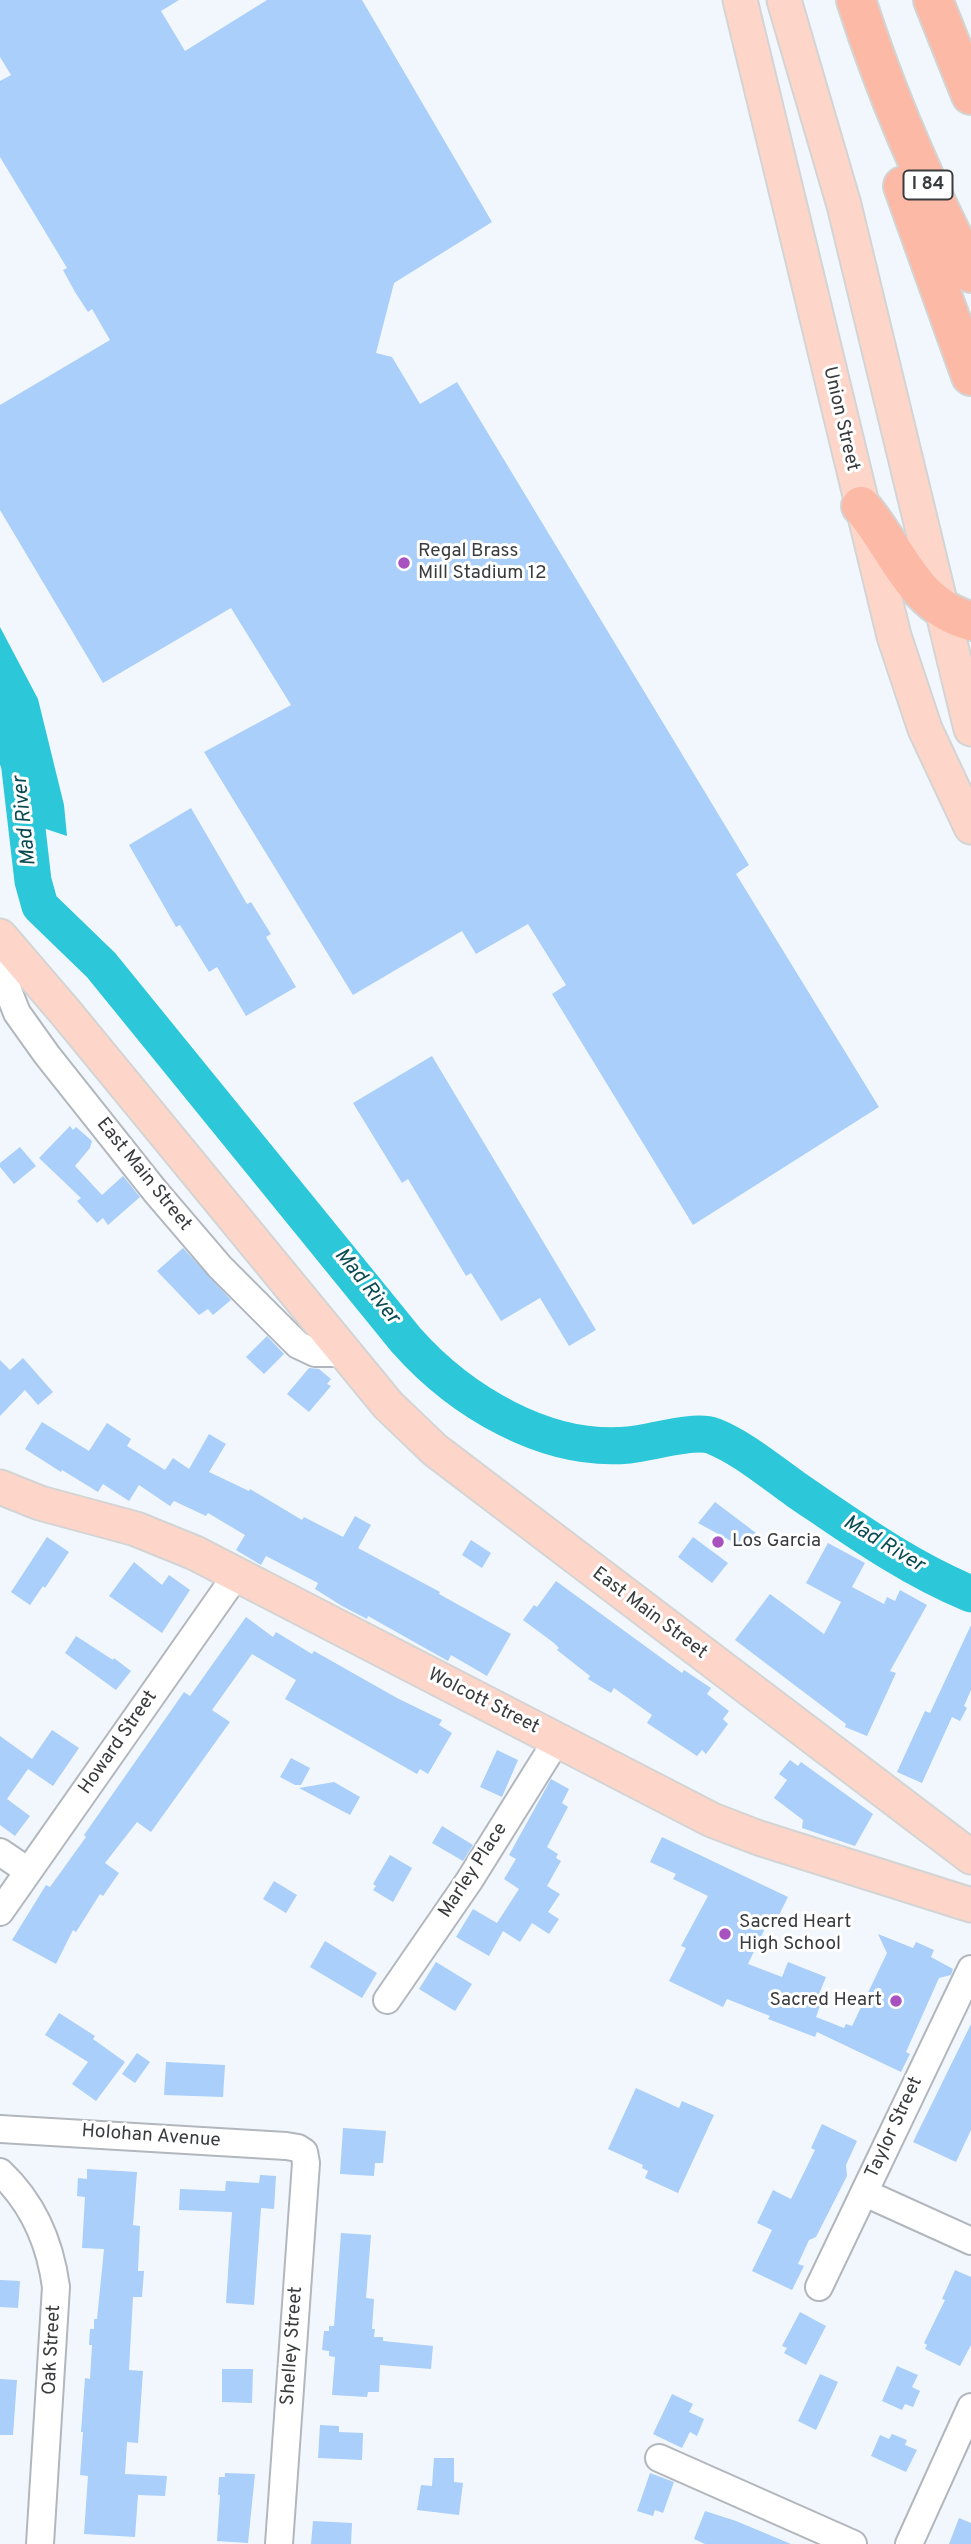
<!DOCTYPE html>
<html>
<head>
<meta charset="utf-8">
<style>
  body { margin:0 }
  canvas { display:block; background:#f2f7fd }
</style>
</head>
<body>
<canvas width="971" height="2544"></canvas>
<script>
const ctx = document.querySelector('canvas').getContext('2d');
ctx.lineJoin = 'round';
function fill(path, color) { ctx.fillStyle = color; ctx.fill(path, 'evenodd'); }
function stroke(path, color, width, dash) { ctx.strokeStyle = color; ctx.lineWidth = width; ctx.lineCap = dash ? 'butt' : 'round'; ctx.setLineDash(dash || []); ctx.stroke(path); }
function label(font, color, halo, rows, align = 'center') {
  ctx.font = font + ' Overpass,sans-serif'; ctx.lineWidth = 6; ctx.setLineDash([]); ctx.textBaseline = 'middle'; ctx.strokeStyle = halo; ctx.fillStyle = color; for (const [text, x, y, turn = 0] of rows) {
    ctx.save(); ctx.translate(x, y); ctx.rotate((+turn || 0) * Math.PI / 180); ctx.textAlign = isNaN(turn) ? turn : align; if (halo) ctx.strokeText(text, 0, 0); ctx.fillText(text, 0, 0); ctx.restore();
  }
}
const water = new Path2D(`
  M0 627 38 699 64 805 67 836 43 828 21 830 16 794 0 765Z`);
const river = new Path2D(`
  M0 703 19 760 33 881 40 906 101 965 406 1340C460 1401 546 1453 629 1445 651 1443 694 1429 713 1436 743 1448 771 1472 798 1491 854 1529 908 1568 971 1594`);
const building = new Path2D(`
  M0 0H179L161 11 185 51 267 0H362L492 222 394 283 376 353 392 357 420 404 457 382 749 865 736 874 879 1107 693 1225 552 994 566 985 528 924 476 954 462 931 353 995 204 752 291 705 231 608 103 683 0 510V405L110 340 92 309 88 312 75 292 63 270 67 268 0 157V81L11 75 0 57Z
  M191 808 247 904 251 902 271 934 266 937 296 987 246 1016 217 967 209 972 180 925 176 927 129 845Z
  M432 1056 596 1330 569 1346 540 1298 501 1321 471 1273 466 1276 408 1179 402 1183 353 1103Z
  M70 1126 73 1130 76 1127 92 1141 90 1148 75 1166 102 1195 123 1176 140 1197 108 1225 103 1218 97 1223 77 1201 81 1198 39 1158Z
  M20 1147 36 1166 14 1184 0 1167V1163Z
  M183 1248 231 1300 213 1315 208 1309 199 1315 157 1271Z
  M267 1336 284 1354 264 1374 246 1357Z
  M23 1358 53 1392 38 1405 25 1390 0 1416V1360L10 1370Z
  M309 1368 319 1369 331 1379 327 1384 331 1386 309 1412 287 1394Z
  M42 1422 89 1451 107 1423 131 1439 127 1446 165 1470 173 1458 189 1469 209 1434 226 1444 209 1472 249 1491 250 1489 302 1520 304 1517 343 1537 355 1516 371 1525 358 1548 440 1592 439 1594 511 1634 487 1676 451 1655 448 1661 368 1616 367 1619 342 1606 315 1589 318 1583 266 1556 261 1565 236 1550 245 1535 208 1513 206 1516 174 1501 170 1506 139 1485 129 1501 103 1484 98 1492 62 1470 61 1472 25 1449Z
  M715 1502 756 1533 744 1548 698 1523Z
  M47 1537 69 1552 45 1588 43 1586 30 1605 11 1592Z
  M693 1537 728 1563 712 1583 678 1557Z
  M471 1540 491 1553 482 1568 462 1555Z
  M828 1543 865 1563 852 1587 884 1604 887 1597 895 1601 900 1590 927 1605 890 1671 896 1673 867 1736 845 1727 846 1724 735 1640 770 1594 824 1634 841 1602 806 1583Z
  M134 1562 162 1585 169 1575 190 1590 162 1633 109 1596Z
  M556 1581 682 1673 684 1670 711 1688 707 1694 729 1711 723 1719 728 1724 706 1754 702 1750 697 1756 647 1723 652 1715 614 1688 611 1693 588 1679 590 1676 557 1650 559 1648 554 1643 523 1620 534 1605 537 1607Z
  M246 1617 273 1637 276 1632 312 1654 314 1651 397 1698 442 1720 439 1725 452 1733 428 1774 420 1769 417 1774 285 1699 296 1680 252 1654 212 1710 230 1722 151 1832 137 1822 105 1863 119 1873 103 1896 100 1894 76 1932 73 1930 56 1964 12 1940 46 1885 50 1887 86 1837 84 1835 184 1692 190 1696Z
  M971 1625V1690L964 1706 967 1708 960 1721 952 1717 922 1783 897 1772 925 1711 930 1713Z
  M76 1636 113 1660 114 1658 131 1671 116 1690 65 1653Z
  M52 1730 79 1748 53 1786 28 1769 7 1799 30 1816 15 1836 0 1825V1736L32 1759Z
  M497 1750 518 1760 502 1797 480 1787Z
  M291 1758 310 1768 301 1785H295L280 1777Z
  M790 1760 798 1766 801 1762 873 1814 855 1846 802 1828 803 1820 774 1798 787 1780 779 1774Z
  M551 1779 569 1789 562 1803 568 1807 547 1847 558 1854 556 1858 561 1861 547 1886 560 1894 548 1912 559 1919 549 1934 532 1923 520 1942 503 1931 489 1956 456 1937 473 1909 497 1923 519 1889 504 1879 516 1859 509 1855Z
  M334 1782 360 1797 350 1815 299 1788Z
  M442 1826 473 1845 463 1861 432 1843Z
  M662 1837 788 1897 776 1921 770 1918 748 1964 782 1977 788 1962 826 1977 819 1994 822 2000 816 2017 844 2028 846 2024 852 2026 887 1953 878 1934 913 1948 916 1942 934 1950 931 1957 953 1969 951 1975 939 1978 906 2052 910 2054 901 2072 817 2032 815 2037 768 2019 770 2016 727 1999 723 2007 669 1981 686 1948 681 1946 708 1896 673 1879 676 1874 650 1862Z
  M390 1855 412 1868 393 1902 373 1890 376 1886 373 1884Z
  M274 1881 297 1895 286 1913 263 1899Z
  M325 1941 377 1973 362 1998 310 1967Z
  M436 1962 472 1984 455 2011 419 1989Z
  M59 2013 95 2036 93 2039 125 2062 96 2101 72 2084 88 2062 45 2035Z
  M971 2024V2130L956 2162 913 2142Z
  M137 2053 150 2062 135 2083 122 2074Z
  M166 2062 225 2065 223 2097 164 2095Z
  M636 2088 679 2108 682 2101 714 2115 678 2193 645 2178 648 2171 642 2168 643 2165 608 2149Z
  M822 2124 857 2141 846 2165 847 2176 816 2237 809 2240 798 2264 804 2266 792 2290 752 2271 772 2230 757 2223 773 2190 791 2199 815 2150 811 2148Z
  M343 2128 386 2131 383 2163H375L374 2176 340 2174Z
  M87 2169 137 2172 133 2225 140 2226 138 2271H144L142 2297H133L129 2370 143 2371 138 2443 127 2442 125 2474 167 2476 165 2496 138 2495 135 2537 84 2534 88 2476 80 2475 83 2432H81L85 2378 90 2379 92 2345H89L90 2329H94V2319H97L104 2249 82 2248 85 2197 77 2196 78 2178 87 2179Z
  M260 2175 276 2176 274 2209 261 2208 254 2305 226 2303 232 2212 179 2210 180 2189 225 2191 226 2181 259 2183Z
  M341 2233 371 2235 366 2298 374 2299 372 2329H375L374 2337H383V2341L433 2346 431 2369 380 2365 379 2392H368L367 2397 332 2395 335 2357 329 2356V2351L322 2350 324 2331H329V2326H334Z
  M955 2270 971 2277V2345L960 2366 925 2349 927 2345 924 2343 945 2300 942 2299Z
  M0 2280 20 2281 18 2308 0 2307Z
  M800 2312 826 2326 806 2365 784 2353 787 2348 782 2346Z
  M897 2366 918 2375 912 2387 920 2391 913 2407 905 2404 902 2410 882 2401Z
  M222 2369H253L252 2403 222 2402Z
  M820 2374 838 2382 816 2430 798 2421Z
  M0 2379 17 2380 13 2435H0Z
  M672 2394 693 2404 689 2412 704 2419 697 2436 690 2432 682 2448 653 2434Z
  M320 2425 339 2426V2432L363 2433 362 2460 318 2458Z
  M892 2434 907 2440 905 2445 917 2450 906 2472 871 2456 880 2435 889 2439Z
  M434 2458H454V2482L463 2483 459 2515 417 2510 421 2485 432 2486Z
  M225 2473 255 2474 248 2543 217 2541 220 2495H218L219 2477H225Z
  M650 2473 674 2482 663 2513 655 2510 653 2516 637 2511Z
  M705 2511 736 2521 791 2544H705L694 2539Z
  M959 2518 971 2523V2544H949Z
  M313 2521 352 2523 351 2544H311Z`);
const minor = new Path2D(`
  M6 943 2 975 17 1013 47 1055 155 1191 220 1267 298 1345 315 1353H345
  M0 1852 28 1871
  M0 1912 237 1574
  M387 2000 469 1881 557 1740
  M0 2129 286 2146 298 2148 304 2152 306 2163 279 2544
  M0 2172C33 2203 50 2242 56 2287L40 2544
  M865 2193 971 2241
  M819 2287 971 1969
  M659 2458 853 2544
  M909 2544 971 2407`);
const major = new Path2D(`
  M740 0 894 636 925 729 971 827
  M784 0 844 205 971 729
  M0 936 66 1013 388 1405 435 1450 971 1857
  M0 1487 40 1503 136 1529 195 1553 712 1820 759 1838 971 1905`);
const highway = new Path2D(`
  M856 0C886 94 926 186 971 273
  M933 0 971 95
  M903 186 971 376
  M861 506C897 547 912 606 971 621`);
const markers = [
  [404,563,7,"#a852c0"],
  [718,1542,7,"#a852c0"],
  [725,1934,7,"#a852c0"],
  [896,2001,7,"#a852c0"]
];
const shields = [
  [928,185,49]
];
const shieldNames = [
  ["I 84",928,185]
];
const streetNames = [
  ["Union Street",840,419,77],
  ["East Main Street",143,1175,51],
  ["East Main Street",649,1614,37],
  ["Wolcott Street",483,1702,27],
  ["Howard Street",119,1743,-55],
  ["Marley Place",474,1871,-57],
  ["Taylor Street",895,2128,-65],
  ["Holohan Avenue",151,2137,4],
  ["Shelley Street",293,2346,-86],
  ["Oak Street",53,2350,-87]
];
const poiNames = [
  ["Regal Brass",418,552],
  ["Mill Stadium 12",418,574],
  ["Los Garcia",732,1542],
  ["Sacred Heart",739,1923],
  ["High School",739,1945],
  ["Sacred Heart",882,2001,"right"]
];
const waterNames = [
  ["Mad River",26,821,-96],
  ["Mad River",366,1287,51],
  ["Mad River",883,1545,31]
];
fill(water, '#2cc7d9');
stroke(river, '#2cc7d9', 37);
fill(building, '#a9cffa');
stroke(minor, '#b2b7bd', 30);
stroke(major, '#d3d4d4', 37);
stroke(highway, '#d3d4d4', 42);
stroke(minor, '#fff', 26);
stroke(major, '#fdd5c9', 33);
stroke(highway, '#fcb9a5', 38);
for (const [x, y, r, color] of markers) { const dot = new Path2D(); dot.arc(x, y, r, 0, 2 * Math.PI); ctx.fillStyle = color; ctx.fill(dot); stroke(dot, '#fff', 2.5); }
for (const [x, y, w] of shields) { const box = new Path2D(); box.roundRect(x - w / 2, y - 14.5, w, 29, 5); ctx.fillStyle = '#fff'; ctx.fill(box); stroke(box, '#393b3d', 2); }
label('bold 18px', '#393b3d', null, shieldNames);
label('19px', '#393b3d', '#fff', streetNames);
label('19px', '#393b3d', '#fff', poiNames, 'left');
label('italic 21px', '#0a4b52', '#fff', waterNames);
</script>
</body>
</html>
